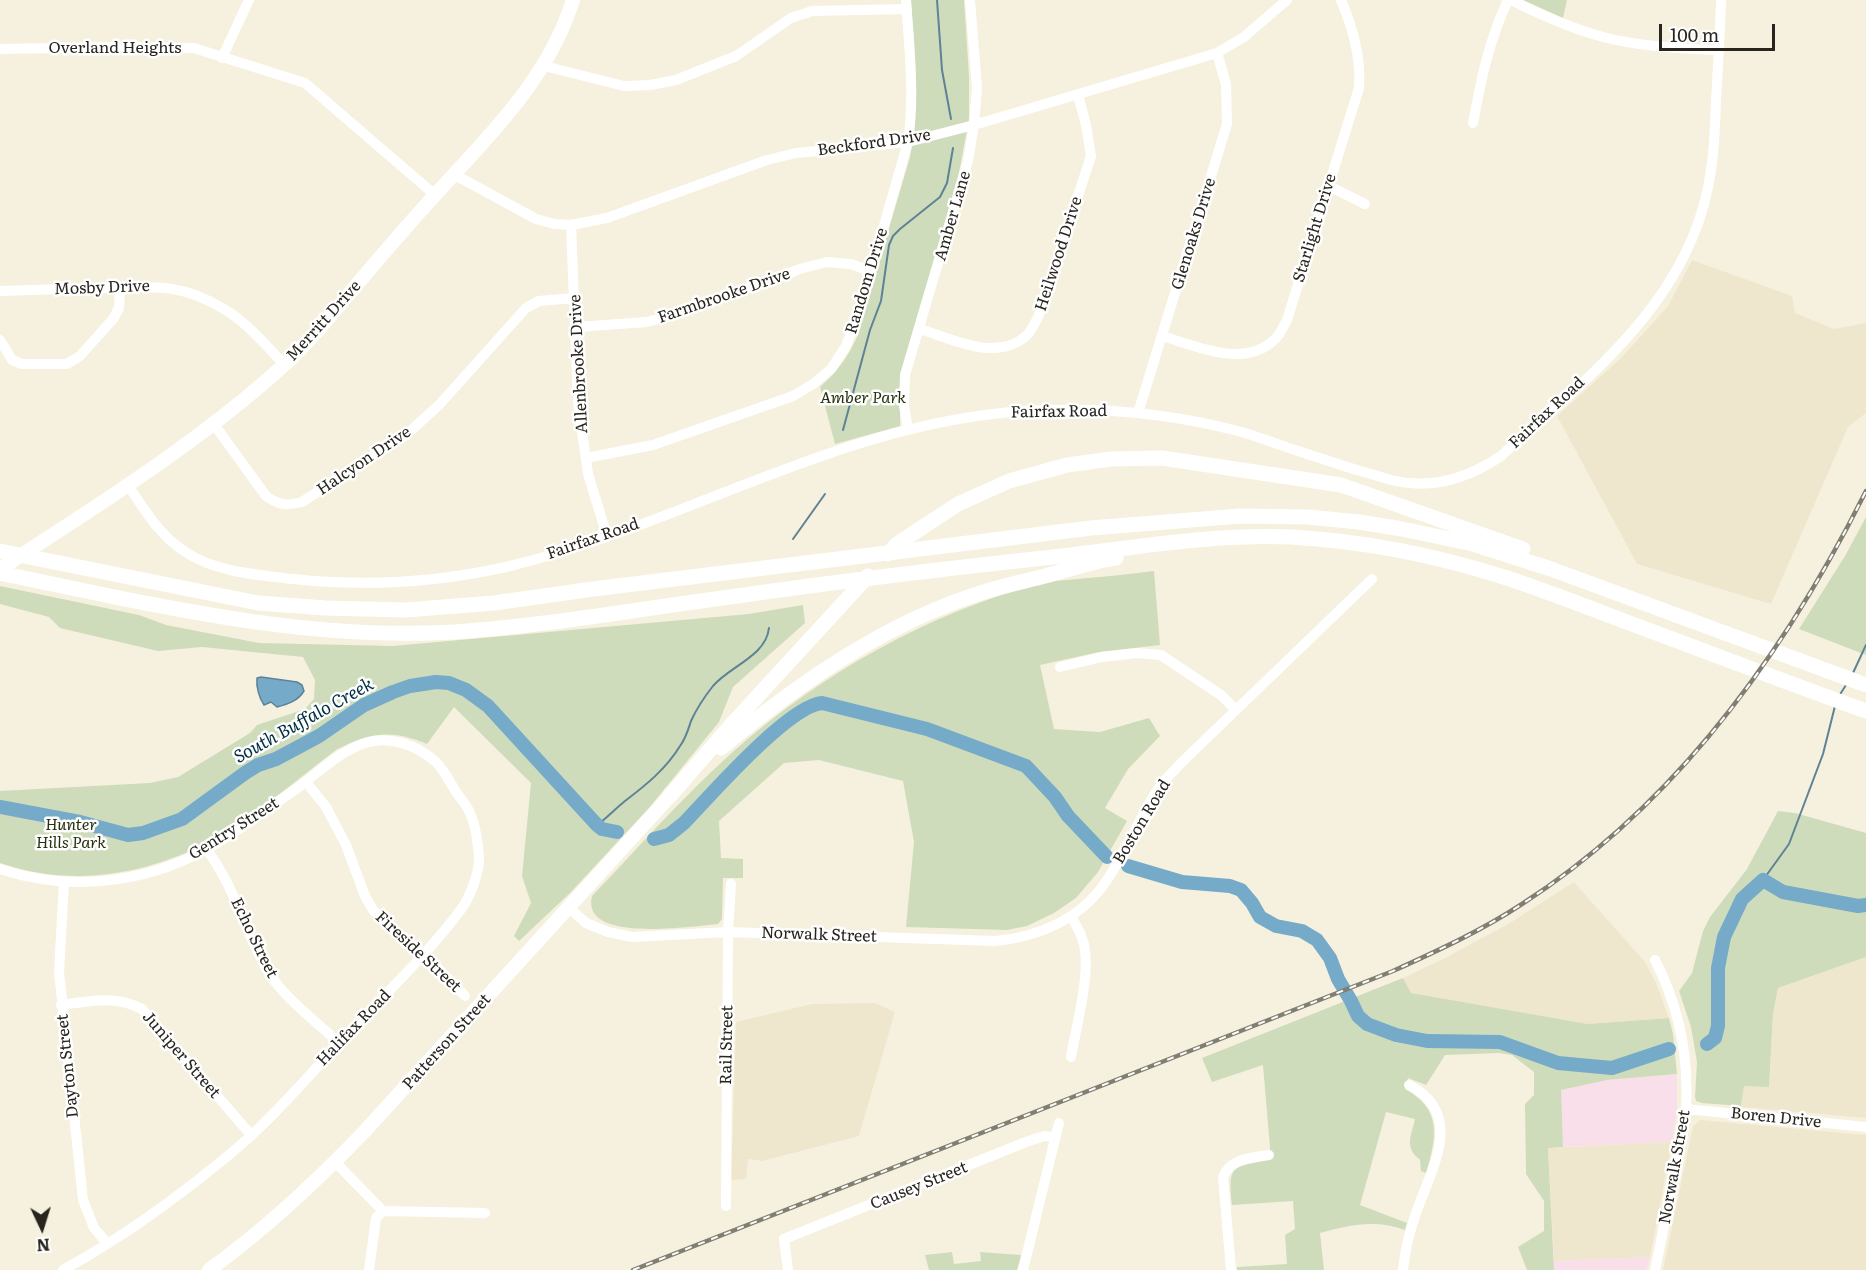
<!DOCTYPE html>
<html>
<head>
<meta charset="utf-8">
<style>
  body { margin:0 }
  #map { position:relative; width:1866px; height:1270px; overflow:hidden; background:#f6f1de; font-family:Literata,serif }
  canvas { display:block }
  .north { position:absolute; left:12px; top:1198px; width:60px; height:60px; -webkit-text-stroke:4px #fefefe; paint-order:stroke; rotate:176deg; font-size:16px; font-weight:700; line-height:24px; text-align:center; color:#27251e }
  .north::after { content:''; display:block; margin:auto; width:21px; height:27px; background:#27251e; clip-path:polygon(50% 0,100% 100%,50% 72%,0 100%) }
  .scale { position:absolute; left:1659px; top:24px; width:116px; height:27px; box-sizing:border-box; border:3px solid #27251e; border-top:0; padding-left:8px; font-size:18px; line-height:21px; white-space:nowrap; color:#27251e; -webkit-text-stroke:4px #fefefe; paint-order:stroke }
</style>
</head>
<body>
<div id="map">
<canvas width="1866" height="1270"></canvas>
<div class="north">N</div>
<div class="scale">100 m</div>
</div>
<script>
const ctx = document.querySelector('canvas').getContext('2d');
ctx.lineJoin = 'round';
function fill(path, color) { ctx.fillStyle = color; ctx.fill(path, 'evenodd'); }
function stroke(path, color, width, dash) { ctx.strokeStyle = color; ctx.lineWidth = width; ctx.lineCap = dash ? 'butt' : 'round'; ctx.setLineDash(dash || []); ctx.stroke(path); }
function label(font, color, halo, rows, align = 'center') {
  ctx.font = font + ' Literata,serif'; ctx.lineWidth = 5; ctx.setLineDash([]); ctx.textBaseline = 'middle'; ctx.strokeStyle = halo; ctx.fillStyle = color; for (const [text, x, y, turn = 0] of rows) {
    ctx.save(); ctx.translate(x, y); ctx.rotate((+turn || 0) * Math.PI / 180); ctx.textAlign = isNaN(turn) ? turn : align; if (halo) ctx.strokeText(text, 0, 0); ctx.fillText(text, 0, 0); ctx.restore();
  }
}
const commercial = new Path2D(`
  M1677 1074V1112L1672 1142 1563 1147 1560 1090 1607 1080Z
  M1650 1257 1647 1270H1554V1261Z`);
const built = new Path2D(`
  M1692 260 1792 296 1795 313 1834 329 1866 323V413L1848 427 1771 604 1637 564 1557 416 1621 358 1668 306Z
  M1574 882 1645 962 1656 983 1669 1018 1588 1024 1410 993 1403 978 1447 957 1508 924Z
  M1866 957V1118L1741 1107 1744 1085 1769 1087 1773 1013 1778 988Z
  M875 1003 895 1012 859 1136 762 1161 748 1159 746 1179 731 1180 736 1022 812 1004Z
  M1701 1120 1866 1135V1270H1663L1693 1126Z
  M1672 1142 1650 1257 1554 1261 1548 1148Z`);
const green = new Path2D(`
  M911 0H964L969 76V119L959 173 900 383V426L835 444 820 387C837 372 848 357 857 337L910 157C920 101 915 56 911 0Z
  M1523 0H1567L1563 18Z
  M1866 517V655L1799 629 1845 556Z
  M1154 571 1160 645 1099 652 1040 665 1054 729 1100 732 1149 718 1160 736 1128 769 1105 808 1127 821 1098 872 1076 898 1054 913 1027 926 1007 930 906 927 914 842 903 781 819 760 784 763 719 821 721 858 743 859V878H723L722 919 718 924C693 926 580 944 592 896 638 848 685 794 735 750 822 673 929 613 1041 583 1052 580 1065 581 1077 579 1103 577 1129 574 1154 571Z
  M0 586 139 615 166 625 259 643 393 646 749 614 803 605 805 623 733 687 719 722 649 808 570 893 519 941 514 936 531 903 522 876 531 783 454 707 427 744C391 729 370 732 336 750 299 778 263 809 223 834 155 874 75 889 0 863V791L150 783 178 777 250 733 257 725 305 709 314 699 315 680 303 657 202 647 158 651 60 628 49 617 0 604Z
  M1778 811 1795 813 1866 833V957L1778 988 1773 1013 1769 1087 1744 1086 1741 1106 1702 1103 1696 1101 1695 1097 1697 1062 1691 1027 1679 991 1692 973 1703 931 1710 917 1747 869Z
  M1403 978 1411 993 1588 1024 1669 1018 1673 1034 1677 1074 1607 1080 1561 1090 1563 1147 1548 1148 1554 1270H1527L1518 1247 1544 1231V1201L1526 1174 1525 1104 1534 1095V1072L1512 1055 1499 1053 1445 1055 1426 1085 1408 1078 1405 1089C1442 1109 1437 1137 1426 1173L1421 1171 1420 1160C1404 1147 1411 1137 1415 1119L1386 1112 1360 1205 1407 1223 1405 1230C1376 1219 1349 1225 1320 1233L1324 1270H1237V1267L1287 1264 1285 1235 1295 1229 1293 1201 1232 1205C1228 1162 1232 1169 1271 1159L1263 1065 1212 1082 1202 1058Z
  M952 1252 954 1264 981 1261 980 1252 1021 1255 1017 1270H929L925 1255Z`);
const water = new Path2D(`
  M261 677 297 682 302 685 304 691C298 701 288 704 277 707L271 702 264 705C259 698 256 686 257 678Z`);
const stream = new Path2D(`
  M937 0 942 70 951 119
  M843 430 870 330 881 301 889 245 893 236 900 229 940 197 947 183 953 148
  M793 539 825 494
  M1853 673 1866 645
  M1839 696 1846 685
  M597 825C607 818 615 809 625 801 646 785 666 769 680 746 686 738 688 730 691 721 696 710 705 696 713 686 730 666 766 656 769 628
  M1763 880 1789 844 1823 754 1835 706`);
const river = new Path2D(`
  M0 807 80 822 128 835 143 833 182 819 245 773 258 765 276 759 319 736 364 705 393 692 410 686 436 682 449 683 466 690 488 706 597 825 602 829 617 832
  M654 839 669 835 684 823C709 797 788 706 822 703L927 729 1026 766 1055 797 1068 816 1107 857
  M1128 866 1182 882 1230 886 1241 890 1252 903 1260 917 1276 926 1302 931 1317 940 1330 958 1338 979 1351 1001 1358 1016 1367 1024 1396 1035 1427 1041 1500 1042 1558 1063 1612 1068 1669 1049
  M1707 1044 1715 1038 1718 1026V968L1724 937 1742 899 1763 880 1783 892 1858 906 1866 905`);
const minor = new Path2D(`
  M1511 0C1543 16 1577 31 1611 39 1647 47 1682 49 1718 50
  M0 49 117 47 194 48 305 83 435 195
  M222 58 249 0
  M544 66 624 86 650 85 676 80 736 56 791 18 812 11 907 9
  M1473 123C1481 80 1489 40 1508 0
  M455 175 536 219 554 224 571 225 607 218 767 160 796 153 908 142 974 125 1217 53 1244 37 1287 0
  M1329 186 1365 204
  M571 225 578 402 588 474 607 536
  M0 291C32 290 64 289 96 288 147 287 178 281 224 309 248 323 266 346 285 365
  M577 327 647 322 678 314 803 268 827 262 851 264 870 271
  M920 329C952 339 998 363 1027 335 1032 330 1036 321 1039 315L1091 156 1086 125 1078 95
  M1162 336C1197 346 1243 369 1274 340 1280 335 1283 327 1287 320L1359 88C1361 56 1353 29 1341 0
  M0 340 12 360 22 364H67L80 356 113 319 119 308 120 287
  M1138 413 1227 124 1226 84 1217 53
  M213 423 266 496C279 505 286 506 302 502L406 435 439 405 526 308 539 301 575 298
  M908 428 904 406 905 375 968 161 974 125 977 88 970 0
  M586 458 653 445 793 396 813 384 831 369 846 346 860 309 908 142C915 95 909 47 906 0
  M128 485C144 509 159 535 184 551 214 572 258 575 293 579 367 587 434 583 506 567 679 526 833 427 1012 412 1087 406 1165 412 1238 431 1257 436 1276 444 1295 450 1327 461 1359 471 1391 480 1431 490 1467 479 1501 456 1585 380 1685 305 1708 187 1714 158 1715 129 1716 100 1718 67 1720 33 1721 0
  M1060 667 1102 657 1137 653 1161 655 1221 695 1235 709
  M306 782 326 807 346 845 365 896 373 910 402 938 424 954 465 996
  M206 849C234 885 244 929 266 968 281 996 316 1021 339 1043
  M0 869C75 894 156 882 222 840 248 824 271 806 296 789 318 773 338 752 365 743 389 735 417 745 436 762 444 770 450 782 456 792 460 798 466 804 469 811 476 825 478 843 479 858 479 873 471 895 462 908 429 953 388 991 350 1031 315 1069 281 1109 243 1143 188 1190 127 1235 63 1270
  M64 882 59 972 83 1200 94 1228 107 1243
  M569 908 586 923 608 932 632 937 728 932 995 941C1038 937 1079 920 1105 883 1127 852 1139 816 1160 786 1167 777 1175 770 1182 762L1372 579
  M1071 916C1077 927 1084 938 1085 951 1089 979 1076 1028 1071 1057
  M1655 960C1678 1005 1689 1056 1686 1107 1685 1128 1679 1150 1675 1170 1668 1204 1662 1237 1655 1270
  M61 1005C92 1001 114 995 142 1009L251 1135
  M1686 1109 1866 1127
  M335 1162 383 1211
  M726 1206 728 932 731 884
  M369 1270 376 1218 383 1211 485 1213
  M788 1270 784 1239 1026 1142 1044 1136 1055 1137
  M1023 1270 1059 1123
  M1231 1270 1223 1177C1231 1158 1250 1158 1269 1155
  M1403 1270C1405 1252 1409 1233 1415 1216 1430 1171 1467 1115 1409 1085`);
const major = new Path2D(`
  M0 569C97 506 198 443 284 365 304 348 320 328 337 308 369 270 401 232 435 195 489 136 549 78 573 0
  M209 1270C267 1228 315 1183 364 1132L669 797`);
const highway = new Path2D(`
  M0 551 258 603 325 608 406 610 494 603 593 589 1091 528 1240 516 1308 517 1359 522 1402 529 1473 544 1551 569 1866 685
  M888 554 897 544 958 504 1009 481 1067 465 1111 459 1162 458 1341 485 1523 549
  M0 573C150 604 300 641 454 632 546 626 638 609 730 597 840 581 951 568 1062 556 1138 547 1215 534 1291 537 1364 541 1438 556 1507 578 1546 591 1585 606 1624 621 1705 651 1785 682 1866 711
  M721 748C800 682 888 621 987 591 1006 585 1026 581 1045 576 1068 570 1092 561 1116 558
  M669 797 733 723 868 576`);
const rail = new Path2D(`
  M633 1270 1393 971C1437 951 1481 931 1522 904 1676 805 1785 653 1866 491`);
const streetNames = [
  ["Overland Heights",115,48],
  ["Beckford Drive",874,143,-8],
  ["Amber Lane",953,216,-74],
  ["Starlight Drive",1315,228,-73],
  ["Glenoaks Drive",1194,234,-73],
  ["Heilwood Drive",1059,254,-72],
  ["Random Drive",867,281,-73],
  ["Mosby Drive",102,288,-2],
  ["Farmbrooke Drive",724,296,-19],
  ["Merritt Drive",324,321,-48],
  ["Allenbrooke Drive",579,364,-93],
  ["Fairfax Road",1059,412,-1],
  ["Fairfax Road",1547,413,-43],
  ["Halcyon Drive",364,461,-34],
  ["Fairfax Road",593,539,-19],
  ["Boston Road",1142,822,-59],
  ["Gentry Street",234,829,-32],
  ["Norwalk Street",819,935,2],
  ["Echo Street",254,938,64],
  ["Fireside Street",418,952,43],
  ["Halifax Road",354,1028,-46],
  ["Patterson Street",447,1042,-48],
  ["Rail Street",727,1045,-89],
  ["Juniper Street",181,1055,49],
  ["Dayton Street",68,1066,-96],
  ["Boren Drive",1776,1118,6],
  ["Norwalk Street",1675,1167,-80],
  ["Causey Street",919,1186,-22]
];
const parkNames = [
  ["Amber Park",863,398],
  ["Hunter",71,825],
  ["Hills Park",71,843]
];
const waterNames = [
  ["South Buffalo Creek",304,721,-29]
];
fill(commercial, '#f8dfe9');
fill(built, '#efe7cd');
fill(green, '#cedcbb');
fill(water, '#76aac9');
stroke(water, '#5e8296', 1.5);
stroke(stream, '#5e8296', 2);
stroke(river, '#76aac9', 14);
stroke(minor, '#fff', 10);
stroke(major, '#fff', 14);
stroke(highway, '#fff', 15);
stroke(rail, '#817e72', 4.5);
stroke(rail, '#fefefe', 2, [7]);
label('16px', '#27251e', '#fefefe', streetNames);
label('italic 16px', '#25310c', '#fefefe', parkNames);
label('italic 18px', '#002e43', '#fefefe', waterNames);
</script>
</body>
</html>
